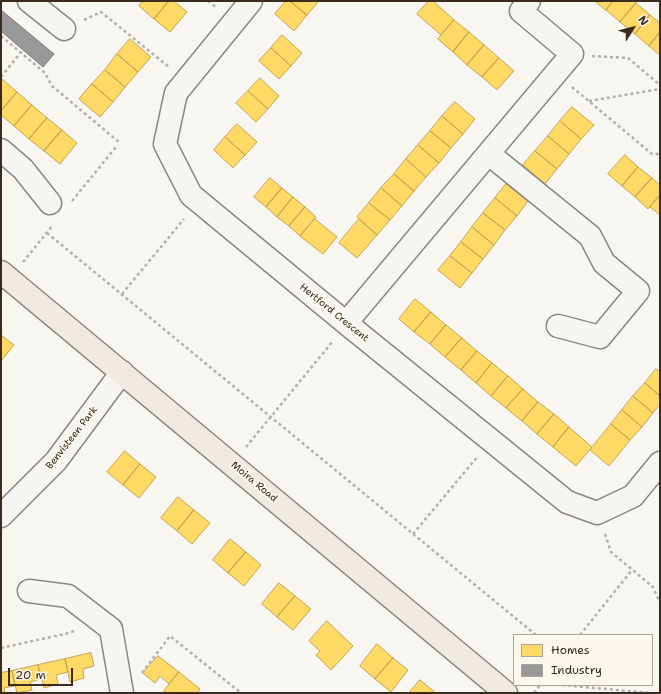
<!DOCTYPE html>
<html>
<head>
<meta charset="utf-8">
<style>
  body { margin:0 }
  #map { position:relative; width:661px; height:694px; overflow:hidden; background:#f8f6f0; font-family:"Shantell Sans",sans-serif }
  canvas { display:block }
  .frame { position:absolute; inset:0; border:2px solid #3b2a1e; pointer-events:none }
  .legend { position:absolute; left:513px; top:634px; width:140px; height:52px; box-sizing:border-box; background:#fbf7ec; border:1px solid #aea59a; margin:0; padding:5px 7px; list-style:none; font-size:12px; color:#3b2a1e }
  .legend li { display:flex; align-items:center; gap:8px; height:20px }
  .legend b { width:20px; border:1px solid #aea59a }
  .north { position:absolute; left:613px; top:8px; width:40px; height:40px; -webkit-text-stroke:3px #fbf7ec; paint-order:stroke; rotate:54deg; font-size:11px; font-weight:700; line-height:16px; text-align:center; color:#3b2a1e }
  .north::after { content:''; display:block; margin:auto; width:14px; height:18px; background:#3b2a1e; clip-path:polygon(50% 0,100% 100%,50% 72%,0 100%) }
  .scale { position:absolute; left:8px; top:668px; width:65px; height:18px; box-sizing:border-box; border:2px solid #3b2a1e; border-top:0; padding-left:5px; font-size:12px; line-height:14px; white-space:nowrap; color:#3b2a1e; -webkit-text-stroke:3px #fbf7ec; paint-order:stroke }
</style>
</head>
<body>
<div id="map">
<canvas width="661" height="694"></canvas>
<div class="frame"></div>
<ul class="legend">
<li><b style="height:11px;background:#ffd966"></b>Homes</li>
<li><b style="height:11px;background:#999"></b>Industry</li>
</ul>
<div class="north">N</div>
<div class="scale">20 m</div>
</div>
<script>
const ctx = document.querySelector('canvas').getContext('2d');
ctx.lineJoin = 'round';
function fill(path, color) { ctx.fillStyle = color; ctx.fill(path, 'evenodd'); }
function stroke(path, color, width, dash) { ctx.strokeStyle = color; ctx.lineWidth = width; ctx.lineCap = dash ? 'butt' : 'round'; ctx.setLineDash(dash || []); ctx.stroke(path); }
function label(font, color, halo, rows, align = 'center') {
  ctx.font = font + ' "Shantell Sans",sans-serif'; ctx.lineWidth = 4; ctx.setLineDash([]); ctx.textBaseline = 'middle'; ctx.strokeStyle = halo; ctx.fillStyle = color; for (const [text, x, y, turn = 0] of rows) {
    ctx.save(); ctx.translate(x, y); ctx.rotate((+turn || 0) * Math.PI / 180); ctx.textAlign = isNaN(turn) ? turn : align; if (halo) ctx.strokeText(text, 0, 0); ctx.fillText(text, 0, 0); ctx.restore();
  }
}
const homes = new Path2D(`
  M143 1H169L154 19 139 6Z
  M169 1H174L187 12 170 32 154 19Z
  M286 1H290L307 15 294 31 275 14Z
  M290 1H319L307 15Z
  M429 1H433L454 20 441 35 417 14Z
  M595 1H613L606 10Z
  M613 1H634L636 3 620 22 606 10Z
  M636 3 650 15 635 34 620 22Z
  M650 15 660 23V32L649 46 635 34Z
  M454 20 469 32 453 52 438 39Z
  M469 32 484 45 467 65 453 52Z
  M660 32V55L649 46Z
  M282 35 302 53 291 66 271 48Z
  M130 39 151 57 138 72 117 54Z
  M484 45 499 58 482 77 467 65Z
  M271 48 291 66 279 79 259 61Z
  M117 54 138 72 125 87 105 70Z
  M499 58 514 71 497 90 482 77Z
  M105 70 125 87 113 102 92 84Z
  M260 78 279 96 268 109 248 91Z
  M2 79 17 92 1 111V80Z
  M92 84 113 102 100 117 79 99Z
  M248 91 268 109 256 122 236 103Z
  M17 92 32 105 14 126 1 115V111Z
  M455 102 475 119 463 134 442 116Z
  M32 105 47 118 29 139 14 126Z
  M572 107 594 125 581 139 560 121Z
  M442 116 463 134 451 148 430 131Z
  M47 118 62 130 44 151 29 139Z
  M560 121 581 139 569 154 548 136Z
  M237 124 257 142 245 155 225 137Z
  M62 130 77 143 60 164 44 151Z
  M430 131 451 148 439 163 418 145Z
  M548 136 569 154 557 169 535 151Z
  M225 137 245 155 233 168 214 150Z
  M418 145 439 163 426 177 406 159Z
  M535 151 557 169 545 184 523 165Z
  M625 155 638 167 622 186 608 174Z
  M406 159 426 177 414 191 394 174Z
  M638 167 652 178 635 197 622 186Z
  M394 174 414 191 402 206 381 188Z
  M270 178 282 188 266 207 254 197Z
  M652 178 660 185V195L648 209 635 197Z
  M506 184 528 201 517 216 495 198Z
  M282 188 293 197 277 217 266 207Z
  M381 188 402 206 390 220 369 203Z
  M660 195V215L650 207Z
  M293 197 305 207 289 226 277 217Z
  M495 198 517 216 505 230 483 213Z
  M369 203 390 220 377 235 357 217Z
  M305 207 316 217 300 236 289 226Z
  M483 213 505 230 494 245 472 227Z
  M315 219 337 237 323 254 300 236Z
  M359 219 377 235 357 258 339 243Z
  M472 227 494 245 483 259 461 242Z
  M461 242 483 259 472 273 450 256Z
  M450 256 472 273 460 288 438 270Z
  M415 299 431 312 414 332 399 319Z
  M431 312 446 325 430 344 414 332Z
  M446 325 462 338 445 357 430 344Z
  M1 335 14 345 1 361Z
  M462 338 477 351 461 370 445 357Z
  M477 351 492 363 476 383 461 370Z
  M492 363 508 376 491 396 476 383Z
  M656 369 660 372V396L645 383Z
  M508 376 523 389 506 408 491 396Z
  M645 383 660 396V404L653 413 633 396Z
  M523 389 538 402 522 421 506 408Z
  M633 396 653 413 642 427 622 410Z
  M538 402 554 414 537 434 522 421Z
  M622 410 642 427 630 440 611 424Z
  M554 414 569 427 553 447 537 434Z
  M611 424 630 440 609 466 590 450Z
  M569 427 592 447 576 466 553 447Z
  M125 451 140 464 123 485 107 472Z
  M140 464 156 477 139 498 123 485Z
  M178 497 194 510 177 531 161 518Z
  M194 510 210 523 192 544 177 531Z
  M230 539 246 552 228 573 213 560Z
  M246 552 261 565 244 586 228 573Z
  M279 583 295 596 277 617 262 604Z
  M295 596 311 609 293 630 277 617Z
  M327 621 353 646 331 670 316 655 320 651 309 641Z
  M377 644 393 658 375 679 360 666Z
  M91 653 94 666 83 669 84 678 70 682 65 659Z
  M158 656 179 672 169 684 160 676 155 683 143 673Z
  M393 658 408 670 391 692 375 679Z
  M65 659 68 672 56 675 58 684 44 688 38 665Z
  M38 665 41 679 30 682 32 690 17 693 12 671Z
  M12 671 15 686 4 688 5 693H1V673Z
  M179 672 200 689 197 693H167L164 691Z
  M420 680 436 693H409Z`);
const industry = new Path2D(`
  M1 10 54 54 43 67 1 31Z`);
const path = new Path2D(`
  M208 1 217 8
  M84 20 101 12 169 67
  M1 36 45 73 52 86 120 143
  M592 56 628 58 660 85
  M1 77 21 52
  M572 87 652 154H660
  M589 101 660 89
  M72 201 116 147
  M47 233 536 635
  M23 262 53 225
  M122 294 184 219
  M246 447 333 341
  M413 534 478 456
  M605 534 611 552 653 587 660 603
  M580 635 632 570
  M1 648 69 633 76 630
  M142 673 170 636 241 693
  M562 685 650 693
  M534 693 540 685`);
const minor = new Path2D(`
  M29 1 64 29
  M251 1 176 93 165 144 191 195 346 323 567 502 597 513 633 496 660 463
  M1 150 23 169 50 203
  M489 154 590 236 604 263 638 291 600 337 558 326
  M346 323 572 54 521 11 529 1
  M1 516 56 461 122 372
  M29 591 68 596 111 629 122 693`);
const highway = new Path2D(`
  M1 272 506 693`);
const streetNames = [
  ["Hertford Crescent",334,313,39],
  ["Benvisteen Park",72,438,-52],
  ["Moira Road",254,482,40]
];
fill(homes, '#ffd966');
stroke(homes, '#c4a450', 1);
fill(industry, '#999');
stroke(industry, '#7d7874', 1);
stroke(minor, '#8b8781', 25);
stroke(highway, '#8b8781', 25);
stroke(path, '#b3b0ac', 2.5, [3, 3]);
stroke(minor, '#f6f5f1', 22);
stroke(highway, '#f0eae2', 22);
label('10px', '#3b2a1e', '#fbf7ec', streetNames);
</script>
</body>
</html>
